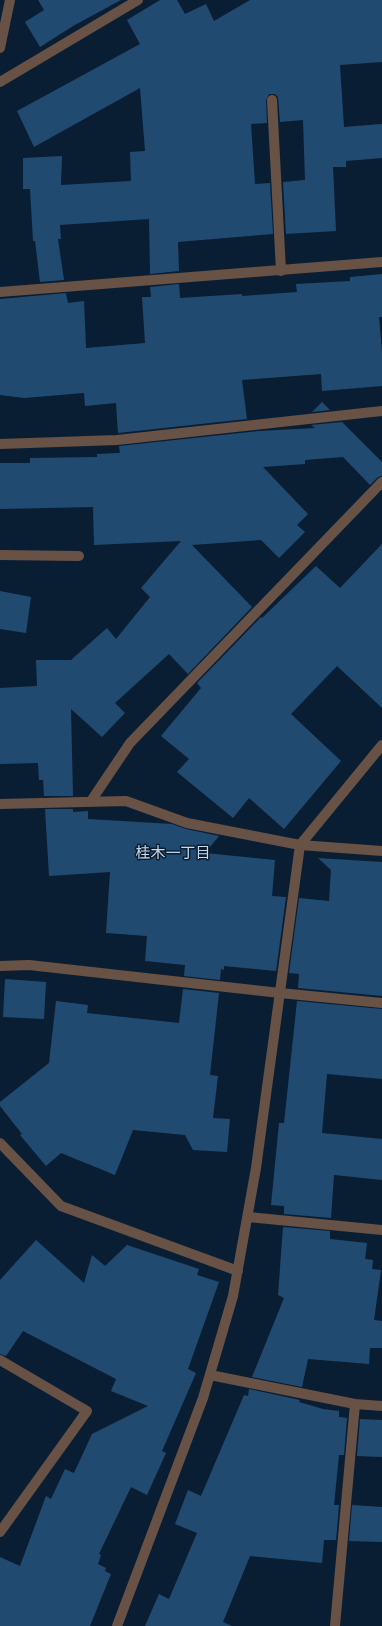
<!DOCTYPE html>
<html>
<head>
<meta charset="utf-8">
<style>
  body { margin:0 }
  canvas { display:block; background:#091e33 }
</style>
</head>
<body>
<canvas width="382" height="1626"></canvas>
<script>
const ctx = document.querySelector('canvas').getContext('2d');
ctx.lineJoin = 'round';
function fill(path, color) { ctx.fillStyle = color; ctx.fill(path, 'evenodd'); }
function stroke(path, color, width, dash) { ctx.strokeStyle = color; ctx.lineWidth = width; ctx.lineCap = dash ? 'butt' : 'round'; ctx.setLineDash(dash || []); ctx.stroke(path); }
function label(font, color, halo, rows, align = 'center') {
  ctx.font = font + ' "DM Sans","Noto Sans JP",sans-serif'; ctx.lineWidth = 3; ctx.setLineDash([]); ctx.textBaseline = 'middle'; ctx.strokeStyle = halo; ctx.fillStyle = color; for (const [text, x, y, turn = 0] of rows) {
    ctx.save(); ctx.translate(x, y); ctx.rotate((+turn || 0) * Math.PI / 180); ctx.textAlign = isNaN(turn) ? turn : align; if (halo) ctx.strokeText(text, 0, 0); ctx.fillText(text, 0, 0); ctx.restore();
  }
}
const building = new Path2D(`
  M38 0H121L73 26 40 47 25 22 44 10Z
  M160 0H177L185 14 206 4 214 21 250 0H382V62L340 65 344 127 382 124V158L346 161V167H333L336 231 286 234 283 182 305 180 303 120 280 122 278 97 275 94H269L266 100 267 123 251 124 255 184 270 183 273 234 178 242 179 271 150 274 149 219 60 225 61 239H58L64 280 40 282 35 241H33L30 189H23V158L62 156 61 185 131 181 130 152 145 151 140 88 34 147 17 111 140 44 127 20Z
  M382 274V317H379L382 352V386L322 391 321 374 242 380 247 419 118 433 116 403 85 406 84 393 24 398 0 395V299L66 293 68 303 84 301 86 348 145 343 142 297H151L150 287 179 284 180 298 242 294V296L297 292 296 284 350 281V277Z
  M322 402 330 410 312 412Z
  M342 422 382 462V476L378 477 370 485 343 457 305 460V464L263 467 308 514 297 525 305 532 279 558 261 540 192 545 252 607 188 674 169 654 115 703 125 713 102 737 71 709 73 796H44L43 780H39L38 763 0 764V688L37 686 36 660H71L107 628 116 639 150 597 141 588 181 541 94 545 93 507 0 509V463H30V458L97 457V454L120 453 119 446 259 431 315 428 311 425Z
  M382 544V708L337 666 291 714 341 761 284 829 249 798 233 818 177 772 189 759 161 736 201 688 197 683 261 617 262 618 316 566 340 588Z
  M0 591 31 597 26 633 0 629Z
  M45 809H73V812L88 811V819L172 824 186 829 219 836 205 853 275 860 272 896 286 897 276 971 224 966V970L221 969 220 980 184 976 185 965 145 961 147 936 106 933 110 872 49 876Z
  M318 858 382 862V996L298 988 299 974 289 973 299 898 329 901 331 870Z
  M5 979 46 982 44 1019 3 1017Z
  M183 989 219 993 210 1075 218 1076 213 1118 230 1119 227 1152 193 1150 185 1135 133 1130 115 1175 61 1153 46 1166 20 1135 22 1134 0 1106V1102L49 1063 56 1001 88 1005 87 1013 179 1023Z
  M297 1001 382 1009V1079L327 1074 322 1133 382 1139V1180L334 1175 331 1218 284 1214V1206L271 1205 279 1123H284Z
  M283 1227 330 1231V1239L367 1243 365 1259 373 1260 372 1269 381 1270 374 1320 382 1321V1348H370L369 1364 308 1359 302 1387 252 1377 284 1298 278 1295Z
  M36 1240 84 1283 92 1255 105 1266 127 1245 199 1269 197 1275 219 1282 188 1369 196 1373 162 1451 166 1453 147 1495 131 1487 99 1554 101 1555 98 1564 106 1568 105 1571 111 1574 90 1626H0V1557L20 1566 46 1496 51 1499 65 1469 74 1473 92 1434 148 1406 111 1391 116 1379 23 1331 6 1356 0 1354V1280Z
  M249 1389 300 1400 299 1402 323 1409 339 1411V1417L347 1418 344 1455H339L334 1505H339L336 1540H324L322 1563 250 1556 223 1622 232 1626H145L159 1594 169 1599 197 1533 175 1524 188 1490 201 1496 244 1395 248 1396Z
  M360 1419 382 1420V1457L357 1456Z
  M352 1505 382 1507V1542L349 1541Z`);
const lane = new Path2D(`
  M0 555 79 556`);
const street = new Path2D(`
  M0 48 10 0
  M0 82 138 0
  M272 100 281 271
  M0 292 382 262
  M0 444 117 440 382 411
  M91 801 130 743 382 482
  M0 804 126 801 187 823 300 845 382 851
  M0 966 29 965 280 993 382 1003
  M0 1143 61 1206 238 1271
  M248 1217 382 1230
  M0 1360 87 1411 0 1532
  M210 1375 355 1404 382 1406
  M117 1626 203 1398 233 1296 256 1168 300 845 382 745
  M335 1626 355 1404`);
const neighbourhoodNames = [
  ["桂木一丁目",173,854]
];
fill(building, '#214a71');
stroke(lane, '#685145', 10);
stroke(street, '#685145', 10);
label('15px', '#cbd8e6', '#091e33', neighbourhoodNames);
</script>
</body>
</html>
